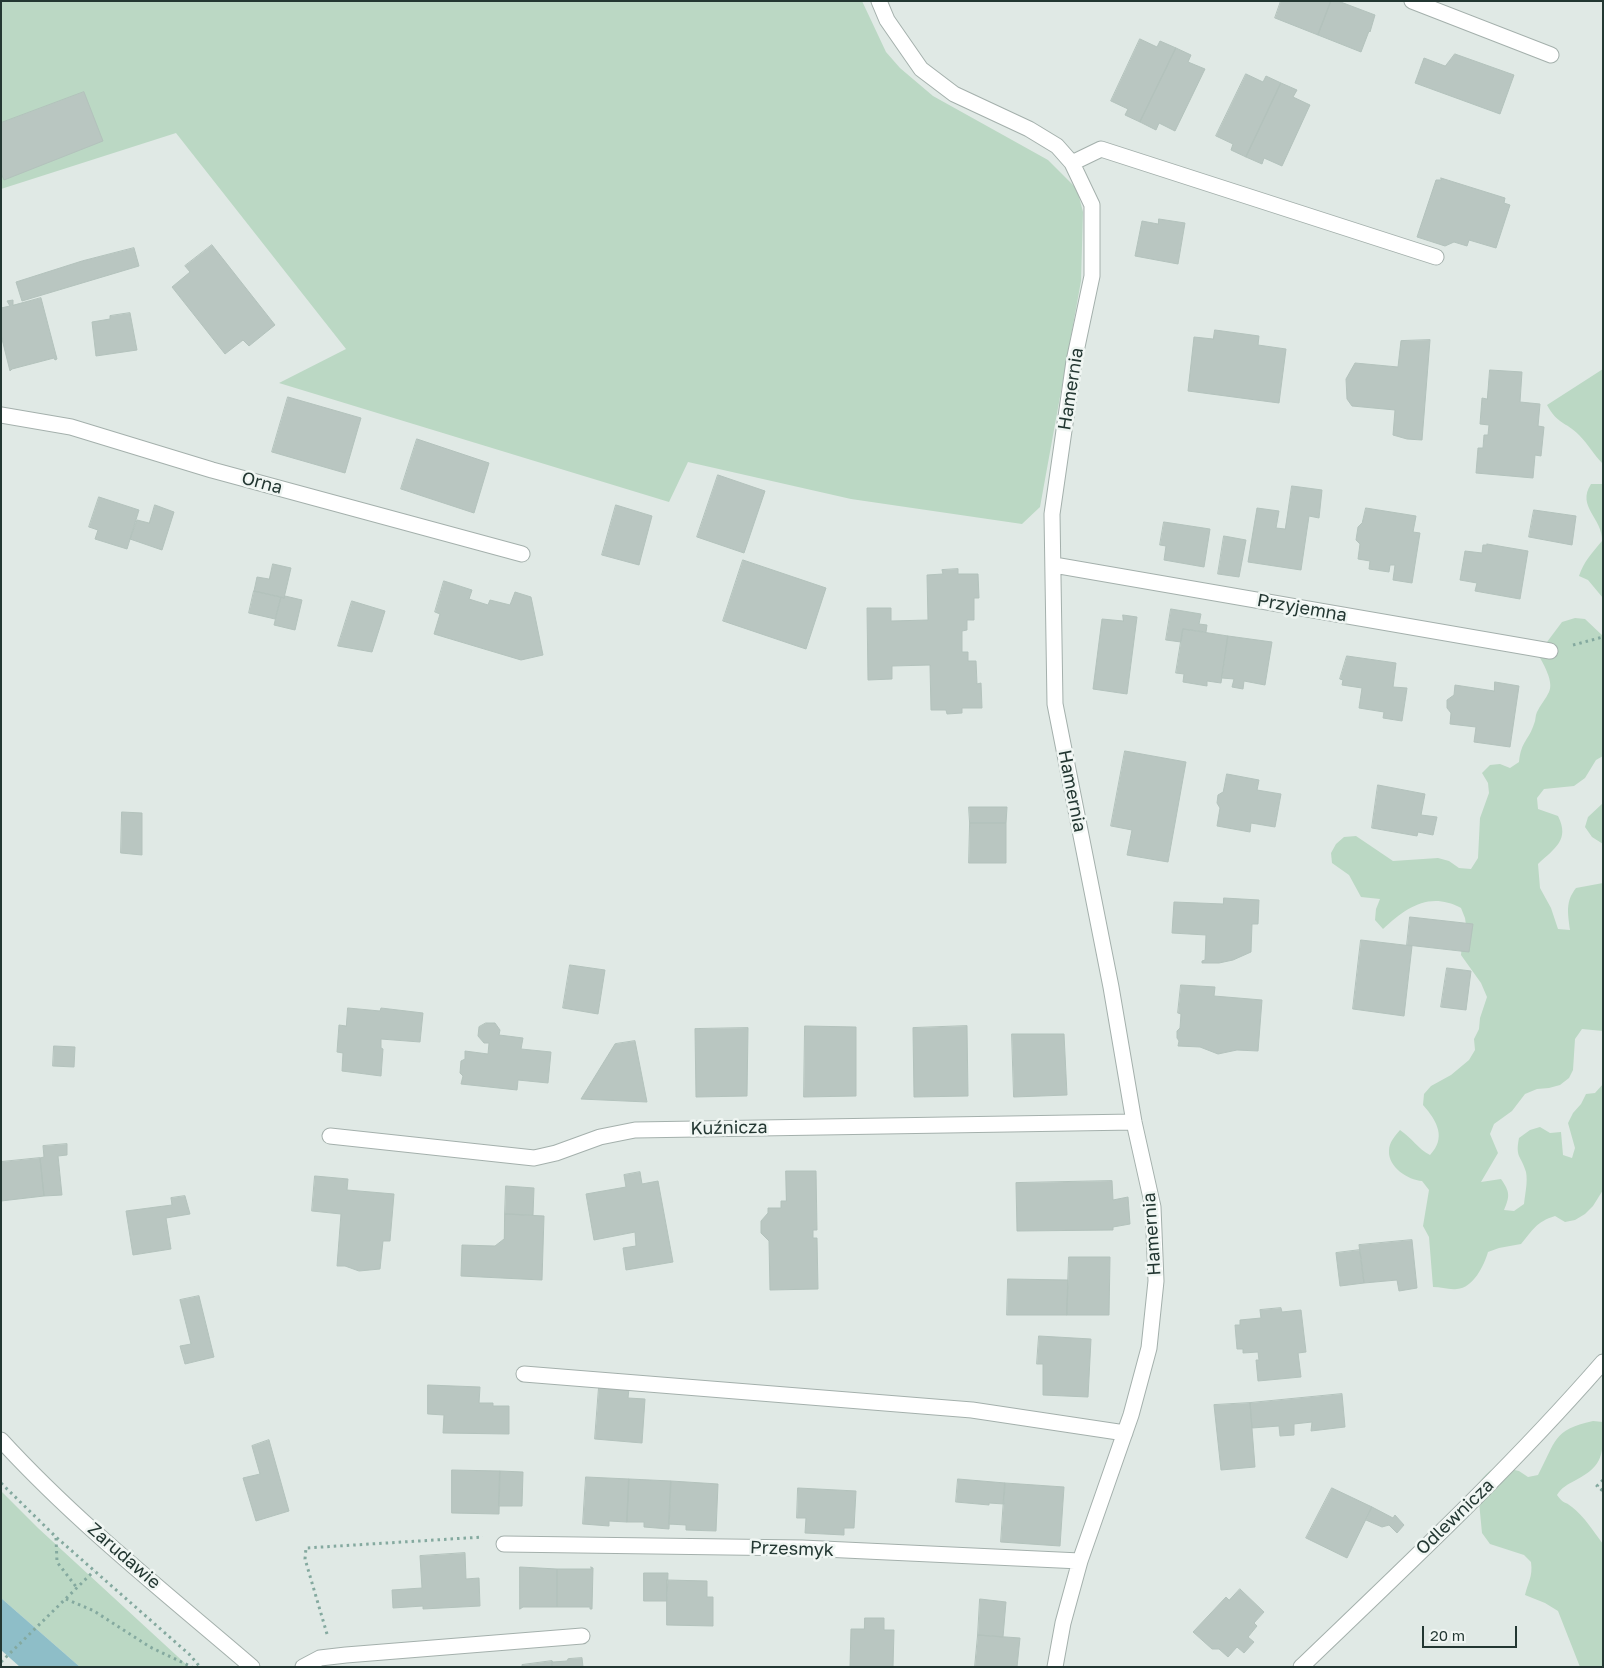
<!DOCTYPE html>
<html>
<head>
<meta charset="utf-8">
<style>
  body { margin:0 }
  #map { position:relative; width:1604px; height:1668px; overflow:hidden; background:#e0e9e5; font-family:"Golos Text",sans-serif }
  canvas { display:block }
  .frame { position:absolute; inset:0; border:2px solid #233732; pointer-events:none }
  .scale { position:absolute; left:1422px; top:1626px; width:95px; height:22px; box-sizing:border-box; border:2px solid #233732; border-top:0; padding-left:6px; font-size:15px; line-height:18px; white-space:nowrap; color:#233732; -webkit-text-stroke:4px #f0f6f3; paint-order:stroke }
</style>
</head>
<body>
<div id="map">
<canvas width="1604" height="1668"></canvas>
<div class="frame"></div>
<div class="scale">20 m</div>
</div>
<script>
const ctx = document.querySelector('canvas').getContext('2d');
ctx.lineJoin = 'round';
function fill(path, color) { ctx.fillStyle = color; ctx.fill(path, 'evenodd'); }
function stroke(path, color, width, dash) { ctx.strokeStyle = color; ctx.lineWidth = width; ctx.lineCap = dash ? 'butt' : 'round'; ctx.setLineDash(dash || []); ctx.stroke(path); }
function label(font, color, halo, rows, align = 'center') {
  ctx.font = font + ' "Golos Text",sans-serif'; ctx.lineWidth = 5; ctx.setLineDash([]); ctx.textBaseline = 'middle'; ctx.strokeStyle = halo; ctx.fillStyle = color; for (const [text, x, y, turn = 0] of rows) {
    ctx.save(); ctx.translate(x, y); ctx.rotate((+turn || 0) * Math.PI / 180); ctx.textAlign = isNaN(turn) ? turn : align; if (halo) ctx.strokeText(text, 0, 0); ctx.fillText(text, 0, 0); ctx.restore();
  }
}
const green = new Path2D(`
  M1 1H862L886 52 900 68 933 96 1048 160 1077 189 1083 212 1081 281 1040 507 1022 524 851 499 688 462 669 502 279 383 346 349 176 133 1 189Z
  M1603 369V464C1594 455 1588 444 1579 435 1565 421 1558 425 1547 405Z
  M1591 484H1603V598L1588 580 1579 576C1584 561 1592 553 1602 541 1603 518 1576 507 1591 484Z
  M1575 618 1585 619 1603 636V756L1596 760 1585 778 1574 786 1544 789 1537 798 1538 809 1558 816C1570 840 1555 848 1538 864L1540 888 1551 908 1558 929 1570 930C1568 913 1565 902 1576 888L1603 883V1031L1582 1029 1575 1039 1573 1070 1569 1078 1560 1085 1549 1088 1537 1089 1525 1094 1512 1111 1494 1124 1490 1134 1498 1153 1481 1182 1501 1179C1510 1192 1510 1196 1504 1210L1514 1211 1524 1204C1525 1194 1528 1182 1526 1172 1521 1155 1515 1158 1519 1138L1530 1130 1540 1127 1550 1133 1561 1132 1563 1155 1572 1158 1575 1148 1568 1123 1573 1113 1581 1104 1586 1094 1595 1093 1603 1084V1190L1593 1206 1585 1214 1575 1220 1565 1222 1555 1216C1536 1222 1533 1230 1521 1244L1499 1248 1488 1252C1484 1266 1473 1288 1457 1289 1449 1290 1441 1287 1433 1287L1429 1237 1423 1226 1429 1190 1422 1181C1408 1180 1388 1167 1389 1151 1389 1142 1395 1136 1400 1130 1412 1138 1418 1149 1430 1155 1446 1138 1438 1122 1423 1105L1424 1094 1431 1086 1451 1075 1469 1060 1475 1050 1474 1039 1479 1029 1480 1018 1487 997 1481 983 1461 955 1462 943 1467 932 1465 918 1461 908C1429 891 1406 908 1383 929L1375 920 1376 909 1380 899 1361 897 1349 875 1332 863 1331 853 1336 844 1344 837 1356 836 1393 861 1438 858 1449 861 1459 868 1471 869 1478 858 1480 818 1489 793 1488 783 1482 773 1490 765 1500 764 1510 768 1519 762C1521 741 1529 740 1534 724 1536 720 1535 716 1537 712 1540 705 1546 699 1549 692 1554 682 1544 665 1539 656L1544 646 1562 622Z
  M1603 803V844L1592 837 1585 827 1588 817Z
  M1593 1421 1603 1422C1603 1455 1604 1465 1576 1480 1567 1485 1562 1487 1557 1495 1563 1504 1565 1501 1572 1507 1584 1516 1594 1532 1603 1544V1667H1580L1558 1611 1545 1603 1525 1595C1528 1582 1533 1577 1531 1562L1524 1555 1490 1544 1482 1533 1479 1502 1474 1491C1480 1480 1486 1473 1497 1466L1519 1471 1528 1477 1538 1475C1556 1442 1552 1430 1593 1421Z
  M1 1491 38 1528 189 1667H80L1 1598Z`);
const water = new Path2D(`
  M1 1598 80 1667H20L1 1650Z`);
const building = new Path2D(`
  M1281 1H1331L1318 35 1275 18Z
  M1331 1H1338L1375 15 1370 32 1369 31 1361 52 1318 35Z
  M1140 39 1157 47 1160 41 1176 48 1140 122 1125 115 1128 109 1111 101Z
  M1176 48 1191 55 1188 62 1205 69 1175 131 1159 123 1156 130 1140 122Z
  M1455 54 1514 75 1500 114 1415 83 1424 58 1445 66Z
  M1246 74 1263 82 1266 76 1281 83 1246 157 1231 150 1233 144 1216 136Z
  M1281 83 1297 90 1293 97 1310 105 1282 166 1264 158 1262 164 1246 157Z
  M84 92 103 141 4 180 1 173V123Z
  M1441 178 1505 198 1504 203 1510 205 1496 248 1469 240 1467 246 1454 242 1445 246 1417 237 1436 180H1441Z
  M1159 219 1185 223 1178 264 1135 256 1142 221 1158 224Z
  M212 245 275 325 249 346 243 340 225 354 172 287 190 272 185 266Z
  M134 248 139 266 22 301 16 282 82 261Z
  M41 298 57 359 55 360 54 358 12 369 10 371 1 335V308L10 306 7 301 13 300V305Z
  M130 313 137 350 96 356 92 322 110 319V316Z
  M1215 330 1259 336 1258 345 1286 349 1279 403 1188 391 1194 337 1213 339Z
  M1430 340 1422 440 1407 439 1393 435 1395 410 1352 406 1347 399 1346 379 1355 363 1398 367 1401 341Z
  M1490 370 1522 372 1520 402 1540 404 1538 426 1544 427 1541 456 1535 455 1533 478 1476 473 1478 448H1483L1484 435H1488L1489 425 1480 424 1482 398 1487 399Z
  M288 397 361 418 345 473 272 452Z
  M417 439 489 463 474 513 401 489Z
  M718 475 765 491 744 553 697 537Z
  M1292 486 1322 490 1319 518 1309 516 1301 570 1248 562 1257 508 1279 511 1276 528 1285 529Z
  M99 497 139 510 127 549 95 539 98 530 89 527Z
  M155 505 174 512 162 550 130 539 137 520 149 523Z
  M616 505 652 516 639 565 602 555Z
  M1366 508 1416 516 1413 532 1420 533 1412 583 1393 580 1395 565H1390L1389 572 1369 569 1370 561 1358 559 1360 544 1356 540 1358 527 1362 523Z
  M1534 510 1576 516 1572 545 1529 537Z
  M1164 522 1210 529 1204 567 1164 560 1166 546 1160 545Z
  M1224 536 1246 540 1239 577 1218 574Z
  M1487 544 1528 551 1520 599 1475 591 1477 583 1460 580 1465 551 1482 553 1483 545H1487Z
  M743 560 826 588 806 649 723 621Z
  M273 564 291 568 284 598 254 591 257 577 269 579Z
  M958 569V574H978L979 598H974V620H967V630L962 631V652H968V661H976L977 684 981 683 982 708H962V713L947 714 946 710H931L930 665 892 666V679L868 680 867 608H891V621L928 620 927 575 943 574 942 570Z
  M444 581 472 590 469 599 488 605 490 600 510 605 515 592 531 597 543 655 521 660 434 634 440 614 435 612Z
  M254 591 281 597 275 619 249 613Z
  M285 596 302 600 295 630 274 625 281 597 284 598Z
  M352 601 385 611 372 652 338 646Z
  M1171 609 1201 614 1199 624 1207 625 1206 632 1183 629 1181 642 1166 640Z
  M1123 615 1137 617 1127 694 1093 689 1102 619 1123 621Z
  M1183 629 1228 636 1221 683 1207 681V686L1183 682 1184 674 1176 673Z
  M1228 636 1272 642 1265 685 1244 681 1243 689 1232 687 1234 679 1222 678Z
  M1347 656 1396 663 1393 687 1407 688 1402 721 1383 718 1384 712 1359 708 1362 688 1342 685 1343 680 1340 679Z
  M1495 682 1519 686 1510 747 1474 742 1476 727 1450 724 1451 713 1447 708V700L1454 695 1455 685 1494 691Z
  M1125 751 1186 762 1168 862 1127 855 1132 830 1111 826Z
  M1227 774 1259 780 1257 790 1281 794 1275 827 1251 823 1250 832 1217 826 1220 808 1217 803 1218 795 1223 792Z
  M1378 785 1425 794 1421 815 1437 817 1433 835 1418 832 1417 836 1372 828Z
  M969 807H1007L1006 823H970Z
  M122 812 142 813V855L121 853Z
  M970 823H1006V863H969Z
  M1224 898 1259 900 1258 924H1252L1251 952 1233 960 1219 963H1202V961L1205 960 1206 935 1172 933 1174 902 1223 904Z
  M1410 917 1473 924 1469 952 1407 945Z
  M1361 940 1412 946 1404 1016 1353 1009Z
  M570 965 605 970 598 1014 563 1008Z
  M1447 968 1471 971 1466 1010 1441 1007Z
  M1181 985 1215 987 1214 996 1262 1000 1258 1051 1237 1050 1218 1054 1200 1047 1178 1046 1179 1041 1177 1038V1031L1180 1028 1181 1014 1178 1013Z
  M348 1008 380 1011 381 1008 423 1013 420 1042 381 1039V1048L383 1049 381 1076 342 1071 343 1053 337 1052 339 1025 346 1026Z
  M486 1023H495L500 1030 499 1035 523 1038 521 1049 551 1052 548 1083 518 1080 517 1090 461 1084 463 1076 460 1073 461 1061 465 1059V1051L488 1054 489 1043H484L478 1036 479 1027Z
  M805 1026 856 1027V1096L804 1097Z
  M967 1026 968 1096 914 1097 913 1028Z
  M748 1028 747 1096 696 1097 695 1029Z
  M1012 1034H1064L1067 1095 1014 1097Z
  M635 1041 647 1102 581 1099 615 1044Z
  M54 1046 75 1047 74 1067 53 1066Z
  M67 1144V1155L58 1156 62 1195 44 1196 40 1158 44 1157 43 1146Z
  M40 1158 44 1196 1 1201V1162Z
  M786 1171H816L817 1230H813V1238H817L818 1289 770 1290 769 1241 761 1233V1221L768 1213V1208H781V1201H786Z
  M640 1172 642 1184 658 1181 673 1262 626 1270 623 1248 636 1246 635 1232 594 1240 586 1194 626 1187 624 1175Z
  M315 1176 348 1179 347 1190 394 1194 390 1241H383L380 1269 359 1271 345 1266H337L341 1214 312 1211Z
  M1112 1181 1113 1200 1128 1197 1130 1224 1113 1227V1230L1017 1231 1016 1183Z
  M506 1186 534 1188 533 1215 505 1214Z
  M185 1196 190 1214 166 1218 171 1249 133 1255 126 1211 172 1205 171 1198Z
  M505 1214 544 1216 542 1280 461 1276 462 1245 495 1246 504 1239Z
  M1412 1240 1417 1288 1399 1291 1397 1280 1364 1283 1359 1245Z
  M1360 1250 1364 1283 1340 1286 1336 1253Z
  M1069 1257H1110L1109 1315H1067Z
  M1008 1279 1068 1280 1067 1315H1007Z
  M199 1296 214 1357 185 1364 180 1346 191 1344 180 1300Z
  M1281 1308 1282 1312 1301 1310 1306 1352 1298 1353 1301 1377 1258 1381 1256 1360H1259L1258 1352 1243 1353V1349H1237L1235 1325H1240V1320L1261 1318 1260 1310Z
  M1039 1336 1091 1339 1088 1397 1043 1395V1364H1037Z
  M428 1385 480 1387 479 1403H493V1406H509V1434L443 1433 444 1415 428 1414Z
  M599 1387 629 1389 628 1398 645 1399 642 1443 595 1439Z
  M1342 1394 1345 1427 1311 1431 1312 1422 1294 1424V1435L1280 1436 1279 1426 1252 1428 1250 1403Z
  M1250 1403 1255 1467 1221 1470 1214 1405Z
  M269 1440 289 1511 256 1521 243 1478 260 1474 252 1446Z
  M452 1470 500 1471 499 1514 452 1513Z
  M500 1471 523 1472 522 1506H499Z
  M586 1477 629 1479 627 1522 609 1521V1526L583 1524Z
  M629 1479 671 1481 669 1529 644 1527V1522H627Z
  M958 1479 1005 1483 1004 1504 989 1503V1505L956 1502Z
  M671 1481 718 1484 716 1531 686 1530V1525L669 1524Z
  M1005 1483 1064 1487 1060 1546 1001 1542Z
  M798 1488 856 1491 854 1528H844V1535L805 1533 806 1518H797Z
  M1332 1488 1372 1507 1347 1558 1306 1538Z
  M1372 1507 1393 1518 1395 1515 1404 1525 1397 1533 1389 1525 1382 1527 1366 1520Z
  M465 1553 466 1579 479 1578 480 1606 423 1609V1606L393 1608 392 1590 422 1588 420 1556Z
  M520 1567 557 1569V1607H523L520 1609Z
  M591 1567 593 1568 592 1609H590V1607H557V1569H591Z
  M644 1573H668L667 1601H644Z
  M667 1580 707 1581V1597H713V1626L667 1625Z
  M1240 1589 1264 1612 1254 1623 1257 1626 1248 1637 1254 1642 1244 1653 1237 1647 1228 1657 1219 1649H1212L1193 1632 1226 1597 1229 1600Z
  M980 1599 1006 1602 1003 1637 978 1635Z
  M865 1618H884V1630H894L893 1667H850L851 1629H864Z
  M978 1635 1020 1638 1017 1667H975Z
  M582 1658 583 1667H552V1661L553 1662 567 1661 568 1659Z
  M552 1661V1667H522V1665Z`);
const path = new Path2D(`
  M1573 645 1603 637
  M1603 1480 1597 1486 1603 1491
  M1 1483 56 1537 190 1655 200 1667
  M56 1538 57 1562 77 1588
  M66 1599 94 1611 150 1647 192 1667
  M327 1634 305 1559 306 1548 483 1537
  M1 1662 94 1571`);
const minor = new Path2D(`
  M879 1 887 20 921 69 954 94 1029 129 1057 146 1072 163 1092 205V276L1074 361 1052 514 1055 704 1111 987 1134 1122 1153 1207 1156 1281 1149 1348 1131 1415 1080 1561 1063 1623 1055 1667
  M1412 1 1551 55
  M1072 163 1101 149 1436 257
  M1 415 71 427 212 470 522 554
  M1054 565 1550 651
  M330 1136 534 1158 556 1153 600 1137 635 1130 1134 1122
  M524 1374 972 1410 1125 1433
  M1 1440C77 1523 167 1594 252 1667
  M504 1544 802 1548 1080 1561
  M303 1667 320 1658 346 1655 582 1636
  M1301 1667C1404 1568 1509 1470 1603 1362`);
const streetNames = [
  ["Hamernia",1071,389,-81],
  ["Orna",262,483,15],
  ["Przyjemna",1302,608,10],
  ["Hamernia",1072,791,79],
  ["Kuźnicza",729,1128,-1],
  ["Hamernia",1152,1234,-94],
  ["Odlewnicza",1455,1517,-44],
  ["Przesmyk",792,1549,2],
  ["Zarudawie",124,1556,41]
];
fill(green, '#bbd8c4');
fill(water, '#8ebec8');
fill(building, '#b9c6c1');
stroke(building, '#b3c2bc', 1);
stroke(minor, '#a4b0ac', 17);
stroke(path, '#84a99f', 3, [2.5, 4]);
stroke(minor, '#fff', 15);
label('18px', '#233732', '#f0f6f3', streetNames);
</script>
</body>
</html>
